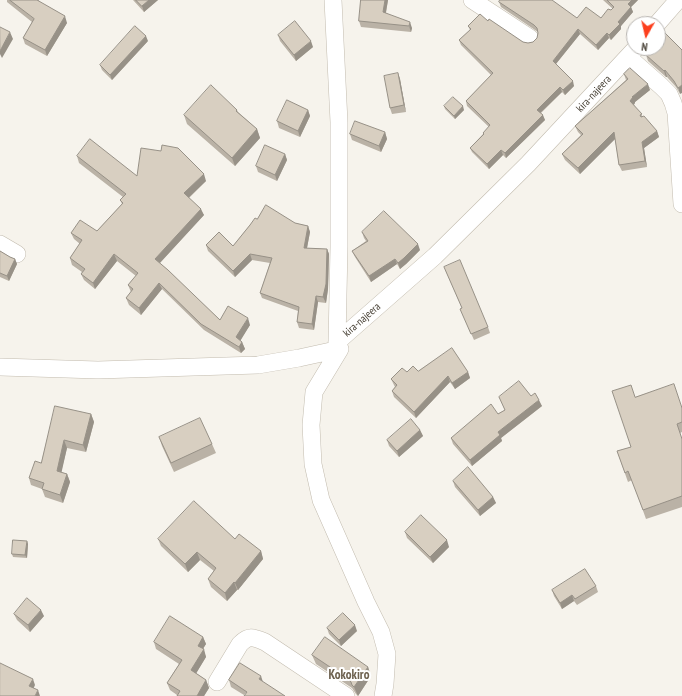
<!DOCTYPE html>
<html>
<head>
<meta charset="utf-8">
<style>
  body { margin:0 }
  #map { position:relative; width:682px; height:696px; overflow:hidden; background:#f6f3ec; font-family:"PT Sans Narrow",sans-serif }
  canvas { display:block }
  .north { position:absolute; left:626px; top:16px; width:40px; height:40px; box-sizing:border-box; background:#fff; border:1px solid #b7b4b0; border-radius:50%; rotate:188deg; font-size:11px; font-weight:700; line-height:16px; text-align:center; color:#4b4439 }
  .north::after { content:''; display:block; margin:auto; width:14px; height:18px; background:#fc3f1d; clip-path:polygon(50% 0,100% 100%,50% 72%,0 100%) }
</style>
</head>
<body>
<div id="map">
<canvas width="682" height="696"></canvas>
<div class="north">N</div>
</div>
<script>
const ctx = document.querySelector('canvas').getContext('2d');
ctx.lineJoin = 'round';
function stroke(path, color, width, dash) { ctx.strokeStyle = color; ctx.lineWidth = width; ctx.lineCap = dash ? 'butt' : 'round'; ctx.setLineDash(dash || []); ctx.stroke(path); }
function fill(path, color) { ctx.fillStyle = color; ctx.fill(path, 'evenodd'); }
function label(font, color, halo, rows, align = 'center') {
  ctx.font = font + ' "PT Sans Narrow",sans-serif'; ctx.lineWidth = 4; ctx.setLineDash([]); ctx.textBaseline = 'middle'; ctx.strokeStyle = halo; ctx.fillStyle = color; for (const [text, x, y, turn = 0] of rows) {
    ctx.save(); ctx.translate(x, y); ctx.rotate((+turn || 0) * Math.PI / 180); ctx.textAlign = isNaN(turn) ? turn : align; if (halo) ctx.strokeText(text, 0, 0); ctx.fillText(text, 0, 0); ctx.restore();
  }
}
const minor = new Path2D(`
  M333 0 339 122V247L337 342
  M472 0 530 38
  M657 24 678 0
  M628 57 661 86 669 94 673 103 676 113 682 204
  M0 244 17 254
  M0 367 98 370 258 365 299 358 340 349
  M217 682 240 644C249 635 253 637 265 642L346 696
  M383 696 385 684 387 654 381 632 366 602 321 500 313 464 311 425 314 392 340 349 337 342 435 256 528 164 636 48`);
const wall = new Path2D(`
  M7 0H39V1L67 23 47 56 25 44 23 38 32 22 7 2Z
  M133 0H158L144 12Z
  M361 0H388L386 13 412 28 411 32 361 27 359 21Z
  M603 0H638L631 7 633 12 621 26V29L611 40 609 38 598 50 580 34 556 64 574 86 565 95 562 92 541 113 545 120 506 158 503 155 489 169 472 152 470 148 483 134V133L489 127 467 106 466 101 491 75 461 45 459 40 470 30 468 26 488 21 523 42 528 43 533 42 537 38 538 32 535 30 501 7 499 2 577 18H601L611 10 613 9Z
  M658 30 680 94 676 87 667 77H666L648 61 646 55 644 53 643 48H658Z
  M278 35 313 47 296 61 280 41Z
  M148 41 112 80 102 70 100 65Z
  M398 73 400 79 406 112 392 114 390 108Z
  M624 74 650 90 635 102V103L634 105 643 117 657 131 659 137 644 148 647 167 622 171 619 165 615 139 580 174 565 160 562 154 581 135 578 132 575 126 626 80Z
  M444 106 464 110 455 119 445 109Z
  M237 110 238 112 257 129 260 138 235 166 187 124 184 115Z
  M308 110 310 116 300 137 279 128 277 121Z
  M385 132 387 139 381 152 352 140 350 134Z
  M285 154 287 160 277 181 258 172 256 166Z
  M77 156 137 176 206 181 189 198 204 215 160 263 220 320 250 325 240 340 242 342 245 349 241 353 204 330 162 289 141 315 129 305 126 298 131 292 128 285 136 276 117 261 95 289 84 280 81 274 82 272 72 265 70 258 80 244 74 239 71 233 97 231 122 204 120 200 123 197 79 163Z
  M257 219 295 223 308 226 310 232 307 248 327 249 329 254 328 289 326 303 318 302 314 330 299 328 297 322 298 311 262 298 260 293 270 263 252 260 235 277 208 251 206 245 233 246 250 225Z
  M362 232 420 250 406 264 400 269 397 264 371 282 355 257 352 251 366 241 364 238Z
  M0 251 10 257 15 259 17 264 9 281 0 277Z
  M444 267 488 327 490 333 474 340 463 315 460 309 462 308Z
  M418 371 468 372 470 378 455 389 450 382 416 418 394 397 392 391 395 387 391 379 407 372Z
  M531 396 542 406 501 438 502 441 472 466 453 444 451 438 505 410 499 397Z
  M635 397 682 407V432L680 433 682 439V507L646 519 632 480 628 482 617 451 631 447Z
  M91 414 94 422 86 452 67 448 61 472 67 474 70 482 63 503 45 497 42 489 31 485 29 478 41 463Z
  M420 430 423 436 399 457 389 446 387 440Z
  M159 437 212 444 216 453 174 472 162 446Z
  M453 481 493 497 496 503 480 516 455 487Z
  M405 532 449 547 433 563 407 538Z
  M158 539H235L261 551 263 559 238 590H237L227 601 211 587 208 579 214 571 200 560 188 572 161 546Z
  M27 541 28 544 27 558 13 557 12 554Z
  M596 586 598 592 577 605 574 601 562 609 554 596 552 590Z
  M14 614 44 616 30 632 17 620Z
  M327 628 357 631 341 646 329 634Z
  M203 637 206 644 203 649 206 657 196 673 206 680 209 688 204 696H177V695L170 690 167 683 179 664 156 649 154 642Z
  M312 655 368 667 371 676 358 696 356 694 352 688 316 664Z
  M261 676 244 695 231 687 229 680Z`);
const shadedWall = new Path2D(`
  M149 0H158L144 12 142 6Z
  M385 0H388L385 17 383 12Z
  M632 0H638L631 7 633 12 621 26V29L611 40 609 35 618 22 628 4Z
  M65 16 67 23 47 56 45 50Z
  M410 22 412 28 411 32 409 26Z
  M578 29 580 34 555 65 553 61Z
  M10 32 13 39 2 58 0 54V51Z
  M607 33 609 38 598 50 596 45Z
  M146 36 148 41 112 80 110 75Z
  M311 41 313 47 296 61 294 55Z
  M665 70 667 77H666L664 71Z
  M398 73 400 79 406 112 404 105Z
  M573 81 574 86 565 95 563 90Z
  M648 84 650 90 635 102V103L632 106 630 101 632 97Z
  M682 85V93L680 94 678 88Z
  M560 87 562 92 539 114 537 110Z
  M463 106 464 110 455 119 454 116Z
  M308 110 310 116 300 137 298 131Z
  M543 115 545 120 506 158 505 153Z
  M257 129 260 138 235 166 232 158Z
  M657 131 659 137 644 148 647 167 645 161 642 142Z
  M385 132 387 139 381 152 379 146Z
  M614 132 616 138 580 174 578 168Z
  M501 150 503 155 489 169 487 164Z
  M285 154 287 160 277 181 275 175Z
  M204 174 206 181 186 200 184 193Z
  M201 209 204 215 157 266 155 259Z
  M308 226 310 232 306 253 304 248Z
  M418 244 420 250 406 264 400 269 398 263Z
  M327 249 329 254 328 289 326 303 323 297Z
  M114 254 117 261 95 289 93 283Z
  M250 254 252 260 235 277 233 271Z
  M15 259 17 264 9 281 7 276Z
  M395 259 397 264 371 282 369 276Z
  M159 283 162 289 141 315 139 308Z
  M316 296 318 302 314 330 312 324Z
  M248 318 250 325 239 343 236 337Z
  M242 342 245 349 241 353 239 347Z
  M468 372 470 378 455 389 452 383Z
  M448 376 450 382 416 418 414 412Z
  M539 400 542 406 501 438 502 441 472 466 470 460 498 432Z
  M91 414 94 422 86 452 83 445Z
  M420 430 423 436 399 457 397 451Z
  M64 440 67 448 60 479 57 471Z
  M67 474 70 482 63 503 60 495Z
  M493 497 496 503 480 516 478 510Z
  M447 540 449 547 433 563 430 557Z
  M27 541 28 544 27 558 25 555Z
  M261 551 263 559 238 590 235 583Z
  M197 552 200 560 188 572 185 564Z
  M234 582 237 590 227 601 225 593Z
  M572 595 574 601 562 609 560 603Z
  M41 610 44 616 30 632 28 625Z
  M355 625 357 631 341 646 339 640Z
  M203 637 206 644 200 653 198 646Z
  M204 649 206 657 194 677 191 670Z
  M368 667 371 676 358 696 354 687Z
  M261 676 263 682 259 679Z
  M33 679 35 685 32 692 29 686Z
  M206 680 209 688 204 696H197Z
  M38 690 40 696H35Z`);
const building = new Path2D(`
  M10 0H37L65 16 45 50 23 38 34 19Z
  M136 0H149L142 6Z
  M361 0H385L383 12 410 22 409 26 359 21Z
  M500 0H552L577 18 586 7 601 18 608 9 611 10 614 7 607 0H632L628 4 631 7 618 22 620 24 609 35 607 33 596 45 578 29 553 61 573 81 563 90 560 87 537 110 543 115 505 153 501 150 487 164 470 148 484 134 483 133 490 125 466 101 493 73 459 40 471 29 468 26 480 14 488 21 489 19 523 42 528 43 533 42 537 38 538 33 537 28 534 25 499 2Z
  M295 21 311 41 294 55 278 35Z
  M135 26 146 36 110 75 100 65Z
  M0 27 10 32 0 51Z
  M660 28 682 50V85L678 88 674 81 665 70 664 71 646 55 648 53 643 48H658V30Z
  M630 68 648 84 632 97H633L630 101 642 114 640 115 641 117 644 116 657 131 642 142 645 161 619 165 614 132 578 168 562 154 583 134 575 126 628 79 624 74Z
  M398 73 404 105 390 108 384 76Z
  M211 85 237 110 236 111 257 129 232 158 184 115Z
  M453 97 463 106 454 116 444 106Z
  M287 100 308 110 298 131 277 121Z
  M355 121 385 132 379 146 350 134Z
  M90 139 137 176 141 148 161 151 162 145 178 148 204 174 184 193 201 209 155 259 168 270 220 320 228 306 248 318 236 337 242 342 239 347 201 324 159 283 139 308 126 298 133 289 128 285 138 273 114 254 93 283 81 274 85 269 70 258 82 240 71 233 80 220 97 231 123 203 120 200 126 194 77 156Z
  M265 145 285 154 275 175 256 166Z
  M266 205 295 223 308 226 304 248 327 249 326 284 323 297 316 296 312 324 297 322 299 307 260 293 272 258 250 254 233 271 206 245 219 232 233 246 250 225 255 218 257 219Z
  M384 211 418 244 404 258 398 263 395 259 369 276 352 251 368 241 362 232Z
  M0 251 10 257 15 259 7 276 0 273Z
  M460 260 488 327 471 334 460 309 462 308 444 267Z
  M452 348 468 372 452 383 448 376 414 412 392 391 397 385 391 379 402 368 407 372 413 366 418 371Z
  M519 381 531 396 535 393 539 400 498 432 500 435 470 460 451 438 491 404 498 414 505 410 499 397Z
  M674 384 682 408V422L677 424 682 439V496L643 510 628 471 625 473 617 451 631 447 612 391 631 385 635 397Z
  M55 406 91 414 83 445 64 440 57 471 67 474 60 495 42 489 44 483 29 478 35 461 41 463Z
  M200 418 212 444 171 463 159 437Z
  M411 419 420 430 397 451 387 440Z
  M468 467 493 497 478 510 453 481Z
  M194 501 235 539 239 534 261 551 235 583 234 582 225 593 208 579 216 568 197 552 185 564 158 539Z
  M421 515 447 540 430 557 405 532Z
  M13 540 27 541 25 555 12 554Z
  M585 569 596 586 575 599 572 595 560 603 552 590Z
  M27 598 41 610 28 625 14 614Z
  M343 613 355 625 339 640 327 628Z
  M170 616 203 637 198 646 204 649 191 670 206 680 197 696H177L180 691 167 683 182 660 154 642Z
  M325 637 368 667 354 687 352 685 351 682 348 679 312 655Z
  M0 663 33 679 29 686 38 690 35 696H0Z
  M240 663 261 676 259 679 285 696H244L247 692 229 680Z`);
const streetNames = [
  ["kira-najeera",594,94,-47],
  ["kira-najeera",362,320,-41]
];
const quarterNames = [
  ["Kokokiro",349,675]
];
stroke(minor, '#c2bbae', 18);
stroke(minor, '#fff', 17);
fill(wall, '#bab2a6');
fill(shadedWall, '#979187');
fill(building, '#d8cfc1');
stroke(building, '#979187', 1);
label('11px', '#4b4439', '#fff', streetNames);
label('bold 13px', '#6e6250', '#fff', quarterNames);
</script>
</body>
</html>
